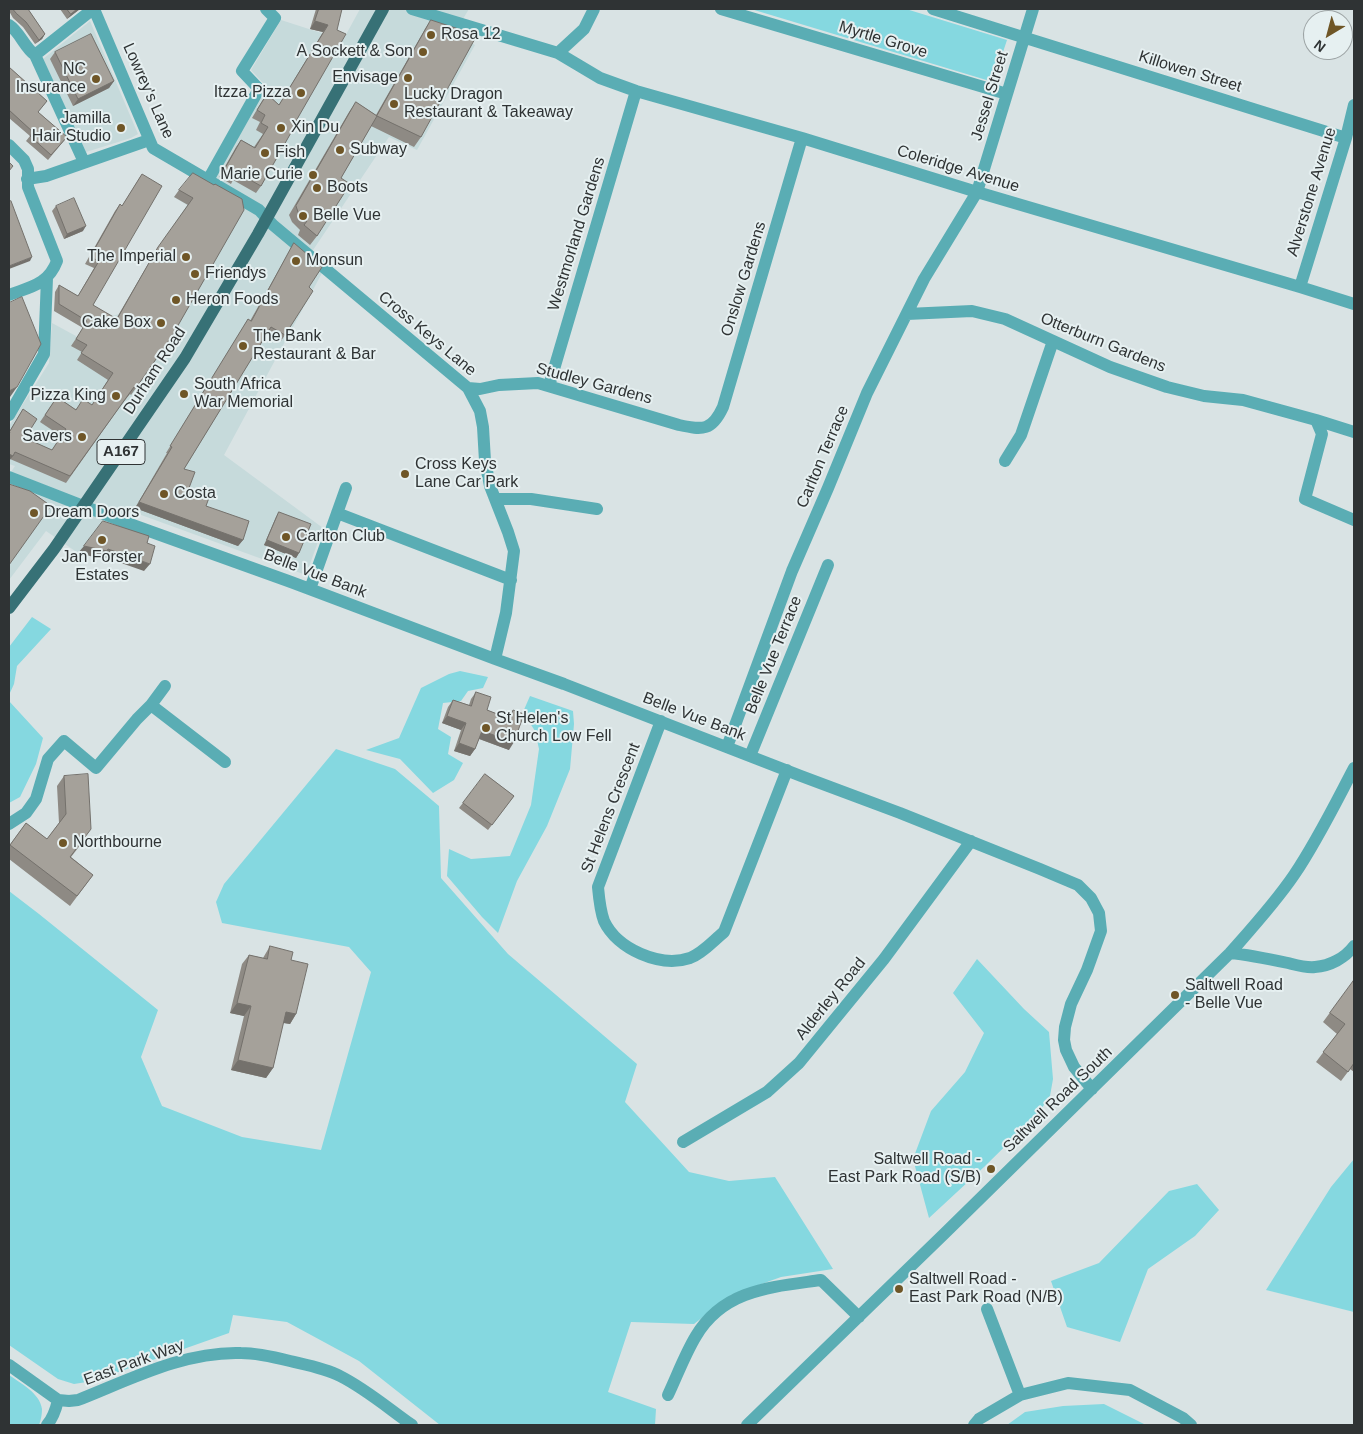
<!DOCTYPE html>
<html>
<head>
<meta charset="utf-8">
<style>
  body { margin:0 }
  #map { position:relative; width:1363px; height:1434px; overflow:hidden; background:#d9e3e4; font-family:Helvetica,sans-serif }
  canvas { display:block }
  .frame { position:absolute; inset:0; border:10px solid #2f3334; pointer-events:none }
  .north { position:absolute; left:1303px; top:10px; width:50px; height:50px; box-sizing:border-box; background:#e6f0f1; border:1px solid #9da4a5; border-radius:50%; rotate:217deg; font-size:14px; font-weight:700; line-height:20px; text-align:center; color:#2f3334 }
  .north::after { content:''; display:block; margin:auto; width:18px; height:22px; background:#6f5627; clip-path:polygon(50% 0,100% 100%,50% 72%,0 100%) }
</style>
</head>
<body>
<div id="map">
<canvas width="1363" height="1434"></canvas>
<div class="frame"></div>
<div class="north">N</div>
</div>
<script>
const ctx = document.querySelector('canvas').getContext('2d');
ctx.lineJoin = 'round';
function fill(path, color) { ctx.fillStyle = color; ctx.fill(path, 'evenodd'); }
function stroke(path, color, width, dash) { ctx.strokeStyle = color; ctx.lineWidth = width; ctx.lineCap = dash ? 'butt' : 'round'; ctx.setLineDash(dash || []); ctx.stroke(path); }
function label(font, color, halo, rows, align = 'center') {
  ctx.font = font + ' Helvetica,sans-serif'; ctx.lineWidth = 4; ctx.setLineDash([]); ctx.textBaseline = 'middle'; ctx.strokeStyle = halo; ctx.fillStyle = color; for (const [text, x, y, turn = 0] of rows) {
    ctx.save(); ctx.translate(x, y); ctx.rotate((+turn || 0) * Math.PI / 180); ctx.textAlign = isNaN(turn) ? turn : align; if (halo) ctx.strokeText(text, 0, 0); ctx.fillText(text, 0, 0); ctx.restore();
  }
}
const built = new Path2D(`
  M360 9H469L455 32 475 45 417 150 389 137 307 259 322 273 224 455 323 528 306 575 133 512 116 562 78 553 46 531 9 580V475L15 466 9 464V426L49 363 52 323 87 342 102 319 119 314 154 254 187 205 174 197 188 180 215 171 264 84 251 70 281 20 343 40Z
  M90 21 138 134 131 138 86 152 43 59Z`);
const green = new Path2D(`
  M751 9H906L1007 40 993 82Z
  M32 617 51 629 17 666 14 684 9 695V647Z
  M460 671 488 677 483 688 468 691 461 701 443 703 438 729 451 737 448 754 463 763 454 780 433 793 400 759 366 750 399 738 421 688 449 674Z
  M530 696 573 711 574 724 570 769 547 826 517 881 498 933 482 917 447 876 449 849 471 859 510 856 531 805 539 749 535 731 523 712Z
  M9 701 43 738 36 764 20 797 9 803Z
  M336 749 395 769 439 806 441 878 508 954 637 1064 625 1102 689 1172 729 1181 775 1177 833 1269 781 1277 731 1295 694 1324 631 1322 608 1392 656 1409 655 1425H440L359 1361 287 1322 233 1315 229 1333 93 1381 74 1384 58 1379 9 1345V891L39 914 158 1010 141 1057 162 1106 242 1137 321 1150 371 972 349 947 222 923 216 902 224 884Z
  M977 959 1024 1009 1049 1032 1053 1079 1050 1096 1037 1115 984 1167 929 1218 913 1159 931 1111 965 1072 984 1033 953 993Z
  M1354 1159V1312L1266 1290 1331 1187Z
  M1197 1184 1219 1210 1195 1236 1148 1269 1120 1342 1067 1327 1051 1281 1099 1263 1169 1191Z
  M9 1375C20 1383 40 1393 42 1409 42 1414 41 1420 39 1425H9Z
  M1104 1404 1146 1425H1007L1025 1412 1063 1406Z`);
const minor = new Path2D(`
  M94 9 153 148 259 210 273 225 468 388 480 411 483 427 485 461 490 486 508 532 514 551 506 613 495 659
  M412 9 558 53 584 29 594 9
  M721 9 1007 94
  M933 9 1346 138
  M9 25C20 32 24 47 35 55L93 9
  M558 53 600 78 636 91 802 138 977 192 1300 287 1354 304
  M35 55 84 162
  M9 145 24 160 28 169V187L57 261C48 285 30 287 9 295
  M27 179 46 176 149 140
  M208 180 259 89 242 71 275 18 266 9
  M1300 287 1346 138 1354 105
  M907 314 972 311 1005 319 1110 367 1167 387 1204 396 1243 400 1316 420 1354 432
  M549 386 636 91
  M468 388 480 389 499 385 538 383 679 425C703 430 712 431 723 407L802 138
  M9 415 44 354 47 278
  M1316 420 1322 434 1305 499 1354 520
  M1005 461 1021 435 1053 341
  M9 477 127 523 291 582 495 659 564 684 801 776 900 813 1040 869 1078 885 1091 898 1099 913 1101 931 1087 970 1071 1004 1065 1027 1064 1040 1066 1050 1074 1067 1092 1089
  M495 499H531L597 509
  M337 513 511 580
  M310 589 346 488
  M151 705 225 762
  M661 721 598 887C599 898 600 910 604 921 617 949 660 968 690 958 703 953 713 941 724 932L787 770
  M727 747 792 571 828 488 867 393 924 279 977 192 1033 9
  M750 756 828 565
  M9 824 26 813 36 799 48 759 64 741 96 768 137 719 151 705 165 686
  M1230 953C1250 955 1269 959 1288 963 1296 965 1306 968 1315 967 1330 966 1345 958 1354 946
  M683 1142 767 1092 799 1063 884 959 971 841
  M987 1309 1020 1395
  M9 1365 58 1400 69 1401 78 1400C129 1380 184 1351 241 1353 257 1353 274 1357 290 1361 307 1365 325 1368 340 1376 366 1389 389 1409 412 1425
  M668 1395C677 1376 685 1354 696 1336 724 1289 772 1287 821 1280L859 1317
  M47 1425C53 1418 56 1409 58 1400
  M747 1425 944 1234 1230 953C1252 928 1275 903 1294 875 1317 841 1335 804 1354 768
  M974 1425 979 1419 1020 1395 1068 1383 1130 1390 1183 1418 1191 1425`);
const major = new Path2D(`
  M9 608 54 549 185 358 258 234 383 9`);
const wall = new Path2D(`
  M9 9H28L45 34 42 39 35 44 23 27 13 18 9 11Z
  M60 9H80L67 19Z
  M316 9H342L296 121 261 186 256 193 233 180 231 184 219 177 236 147 241 140 254 147 263 134 256 130 260 122 252 118 262 101 267 94 279 105 323 32 310 29Z
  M431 20 421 137 414 147 371 126 341 178 317 236 310 245 298 235 300 230 292 222 289 215 349 112 356 102 376 115 425 29Z
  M55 52 114 81 109 88 73 106 50 59Z
  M9 67 47 101 38 112 67 137 48 160 26 141 30 136 9 118Z
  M142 174 93 305 116 319 154 254 188 205 174 197 179 190 214 185 172 336 131 395 130 394 121 405 66 483 10 459 9 461V432L23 409 25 438 52 450 61 436 40 422 57 397 75 409 92 405 108 380 77 360 82 352 71 346 83 328 54 311 55 292 59 285 78 296 94 268 85 264 115 211 120 204 122 206Z
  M56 206 83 231 64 239 52 211Z
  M294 243 309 287 285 335 281 341 267 333 184 469 189 488 206 506 243 540 238 546 135 508 167 453H166L244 326 248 319 250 321 290 250Z
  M279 512 299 553 296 558 264 545 276 517Z
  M476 692 487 710 508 718 513 710 509 750 479 739 475 749 470 756 454 751 461 730 442 723 448 707 453 700 469 705 471 699Z
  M485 774 514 796 488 830 459 808Z
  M64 776 85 839 71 857 93 875 70 906 9 859V846L26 823 47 839 59 823 57 786Z
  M270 946 291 960 296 1014 290 1024 283 1023 273 1068 266 1078 231 1070 244 1016 230 1013 242 964 249 955 263 958Z
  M1354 980V1072L1350 1069 1341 1081 1316 1062 1337 1034 1323 1022Z`);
const shadedWall = new Path2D(`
  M77 9H80L67 19 71 14Z
  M315 21 328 25 323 32 310 29Z
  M45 34 42 39 35 44Z
  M114 81 109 88 73 106 78 99Z
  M86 226 83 231 64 239 67 234Z
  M32 257 30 261 9 269V266Z
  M17 387 10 397H9V391Z
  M9 454 13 456 9 461Z
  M139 502 243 540 238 546 135 508Z
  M267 540 299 553 296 558 264 545Z
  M84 546 108 549 150 564 144 571 104 557 102 559 78 553Z
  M447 716 466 723 461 730 442 723Z
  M482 731 514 742 509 750 477 738Z
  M459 743 475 749 470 756 454 751Z
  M237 1003 251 1006 244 1016 230 1013Z
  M286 1012 296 1014 290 1024 279 1022Z
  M238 1060 273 1068 266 1078 231 1070Z`);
const building = new Path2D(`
  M13 9H28L45 34 39 40 26 22 17 14Z
  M67 9H77L71 14Z
  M319 9H342L337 30 346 34 296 121 297 122 261 186 234 171 236 177 224 170 241 140 255 148 268 127 261 123 265 115 257 110 267 94 279 105 328 25 315 21Z
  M431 20 477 35 421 137 377 116Z
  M91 34 114 81 78 99 55 52Z
  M9 67 47 101 38 112 67 137 51 155 30 136 33 132 9 110Z
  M356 102 377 116 341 178 350 184 317 236 304 225 307 221 298 212 296 206Z
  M9 162 13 166 9 171Z
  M193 173 214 185 215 184 242 199 244 210 172 336 136 388 134 387 126 398 70 476 15 452 13 456 9 454V432L10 433 9 431H10L23 409 37 419 25 438 52 450 66 429 45 415 57 397 76 410 83 399 92 405 113 373 81 353 87 345 76 339 87 321 59 304V285L78 296 99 261 90 257 120 204 122 206 142 174 162 186 93 305 117 319 158 247 193 198 179 190Z
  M74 198 86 226 67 234 56 206Z
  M11 201 32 257 9 266V202Z
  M294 243 322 267 309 287 313 291 285 335 271 327 184 469 195 472 189 488 210 495 206 506 249 521 243 540 139 502 172 447 170 446 248 319 251 321Z
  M22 297 41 344 17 387 9 391V303Z
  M9 484 30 491 51 506 9 565Z
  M279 512 311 524 299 553 267 540Z
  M103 521 149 536 147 543 155 546 150 564 108 549 107 551 84 546Z
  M476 692 491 697 487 710 510 719 513 710 524 714 514 742 482 731 475 749 459 743 466 723 447 716 453 700 471 706Z
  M88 774 91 829 70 857 93 875 77 896 10 845 26 823 47 839 66 814 64 776Z
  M485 774 514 796 492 825 463 803Z
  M270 946 293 952 291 960 308 964 296 1014 286 1012 273 1068 238 1060 251 1006 237 1003 249 955 267 959Z
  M1354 980V1063L1348 1072 1323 1052 1345 1024 1330 1013Z`);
const markers = [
  [431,35,5,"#6f5627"],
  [423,52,5,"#6f5627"],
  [408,78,5,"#6f5627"],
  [96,79,5,"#6f5627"],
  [301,93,5,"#6f5627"],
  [394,104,5,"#6f5627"],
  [121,128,5,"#6f5627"],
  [281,128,5,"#6f5627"],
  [340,150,5,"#6f5627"],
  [265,153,5,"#6f5627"],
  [313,175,5,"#6f5627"],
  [317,188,5,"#6f5627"],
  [303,216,5,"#6f5627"],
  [186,257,5,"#6f5627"],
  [296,261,5,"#6f5627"],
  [195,274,5,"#6f5627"],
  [176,300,5,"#6f5627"],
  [161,323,5,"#6f5627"],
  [243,346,5,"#6f5627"],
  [184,394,5,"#6f5627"],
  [116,396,5,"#6f5627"],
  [82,437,5,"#6f5627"],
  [405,474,5,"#6f5627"],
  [164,494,5,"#6f5627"],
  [34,513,5,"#6f5627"],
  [286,537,5,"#6f5627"],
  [102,540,5,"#6f5627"],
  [486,728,5,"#6f5627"],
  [63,843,5,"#6f5627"],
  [1175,995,5,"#6f5627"],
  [991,1169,5,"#6f5627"],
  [899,1289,5,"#6f5627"]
];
const shields = [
  [121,452,48]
];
const shieldNames = [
  ["A167",121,452]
];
const poiNames = [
  ["Rosa 12",441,35],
  ["A Sockett & Son",413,52,"right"],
  ["NC",86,70,"right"],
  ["Insurance",86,88,"right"],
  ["Envisage",398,78,"right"],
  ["Itzza Pizza",291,93,"right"],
  ["Lucky Dragon",404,95],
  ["Restaurant & Takeaway",404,113],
  ["Jamilla",111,119,"right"],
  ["Hair Studio",111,137,"right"],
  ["Xin Du",291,128],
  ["Subway",350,150],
  ["Fish",275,153],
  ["Marie Curie",303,175,"right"],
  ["Boots",327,188],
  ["Belle Vue",313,216],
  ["The Imperial",176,257,"right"],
  ["Monsun",306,261],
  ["Friendys",205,274],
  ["Heron Foods",186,300],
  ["Cake Box",151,323,"right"],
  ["The Bank",253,337],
  ["Restaurant & Bar",253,355],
  ["South Africa",194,385],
  ["War Memorial",194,403],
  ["Pizza King",106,396,"right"],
  ["Savers",72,437,"right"],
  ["Cross Keys",415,465],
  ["Lane Car Park",415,483],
  ["Costa",174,494],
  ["Dream Doors",44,513],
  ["Carlton Club",296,537],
  ["Jan Forster",102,558,"center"],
  ["Estates",102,576,"center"],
  ["St Helen's",496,719],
  ["Church Low Fell",496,737],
  ["Northbourne",73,843],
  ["Saltwell Road",1185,986],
  ["- Belle Vue",1185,1004],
  ["Saltwell Road -",981,1160,"right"],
  ["East Park Road (S/B)",981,1178,"right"],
  ["Saltwell Road -",909,1280],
  ["East Park Road (N/B)",909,1298]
];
const streetNames = [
  ["Myrtle Grove",883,40,17],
  ["Killowen Street",1190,72,17],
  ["Lowrey's Lane",148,91,66],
  ["Jessel Street",990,96,-73],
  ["Coleridge Avenue",958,169,17],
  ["Alverstone Avenue",1312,192,-73],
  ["Westmorland Gardens",577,234,-73],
  ["Onslow Gardens",744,279,-73],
  ["Cross Keys Lane",427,334,40],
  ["Otterburn Gardens",1103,343,22],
  ["Durham Road",155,371,-57],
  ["Studley Gardens",594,384,15],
  ["Carlton Terrace",823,457,-67],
  ["Belle Vue Bank",315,574,21],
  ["Belle Vue Terrace",774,655,-68],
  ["Belle Vue Bank",694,717,21],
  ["St Helens Crescent",611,808,-69],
  ["Alderley Road",831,999,-51],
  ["Saltwell Road South",1058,1100,-44],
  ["East Park Way",134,1363,-20]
];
fill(built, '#c6dadb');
fill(green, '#85d8e0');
stroke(minor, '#5aadb4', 12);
stroke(major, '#377176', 12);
fill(wall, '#8e8a84');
fill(shadedWall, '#74716c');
fill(building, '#a5a19a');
stroke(building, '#74716c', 1);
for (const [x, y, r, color] of markers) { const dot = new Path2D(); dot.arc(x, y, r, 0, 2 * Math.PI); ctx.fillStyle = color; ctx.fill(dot); stroke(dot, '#e6f0f1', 2); }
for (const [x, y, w] of shields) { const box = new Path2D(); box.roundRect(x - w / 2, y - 12.5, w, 25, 4); ctx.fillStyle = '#e6f0f1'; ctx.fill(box); stroke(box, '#2f3334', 1); }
label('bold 15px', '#2f3334', null, shieldNames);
label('16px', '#2f3334', '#e6f0f1', poiNames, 'left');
label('16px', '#2f3334', '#e6f0f1', streetNames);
</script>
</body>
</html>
